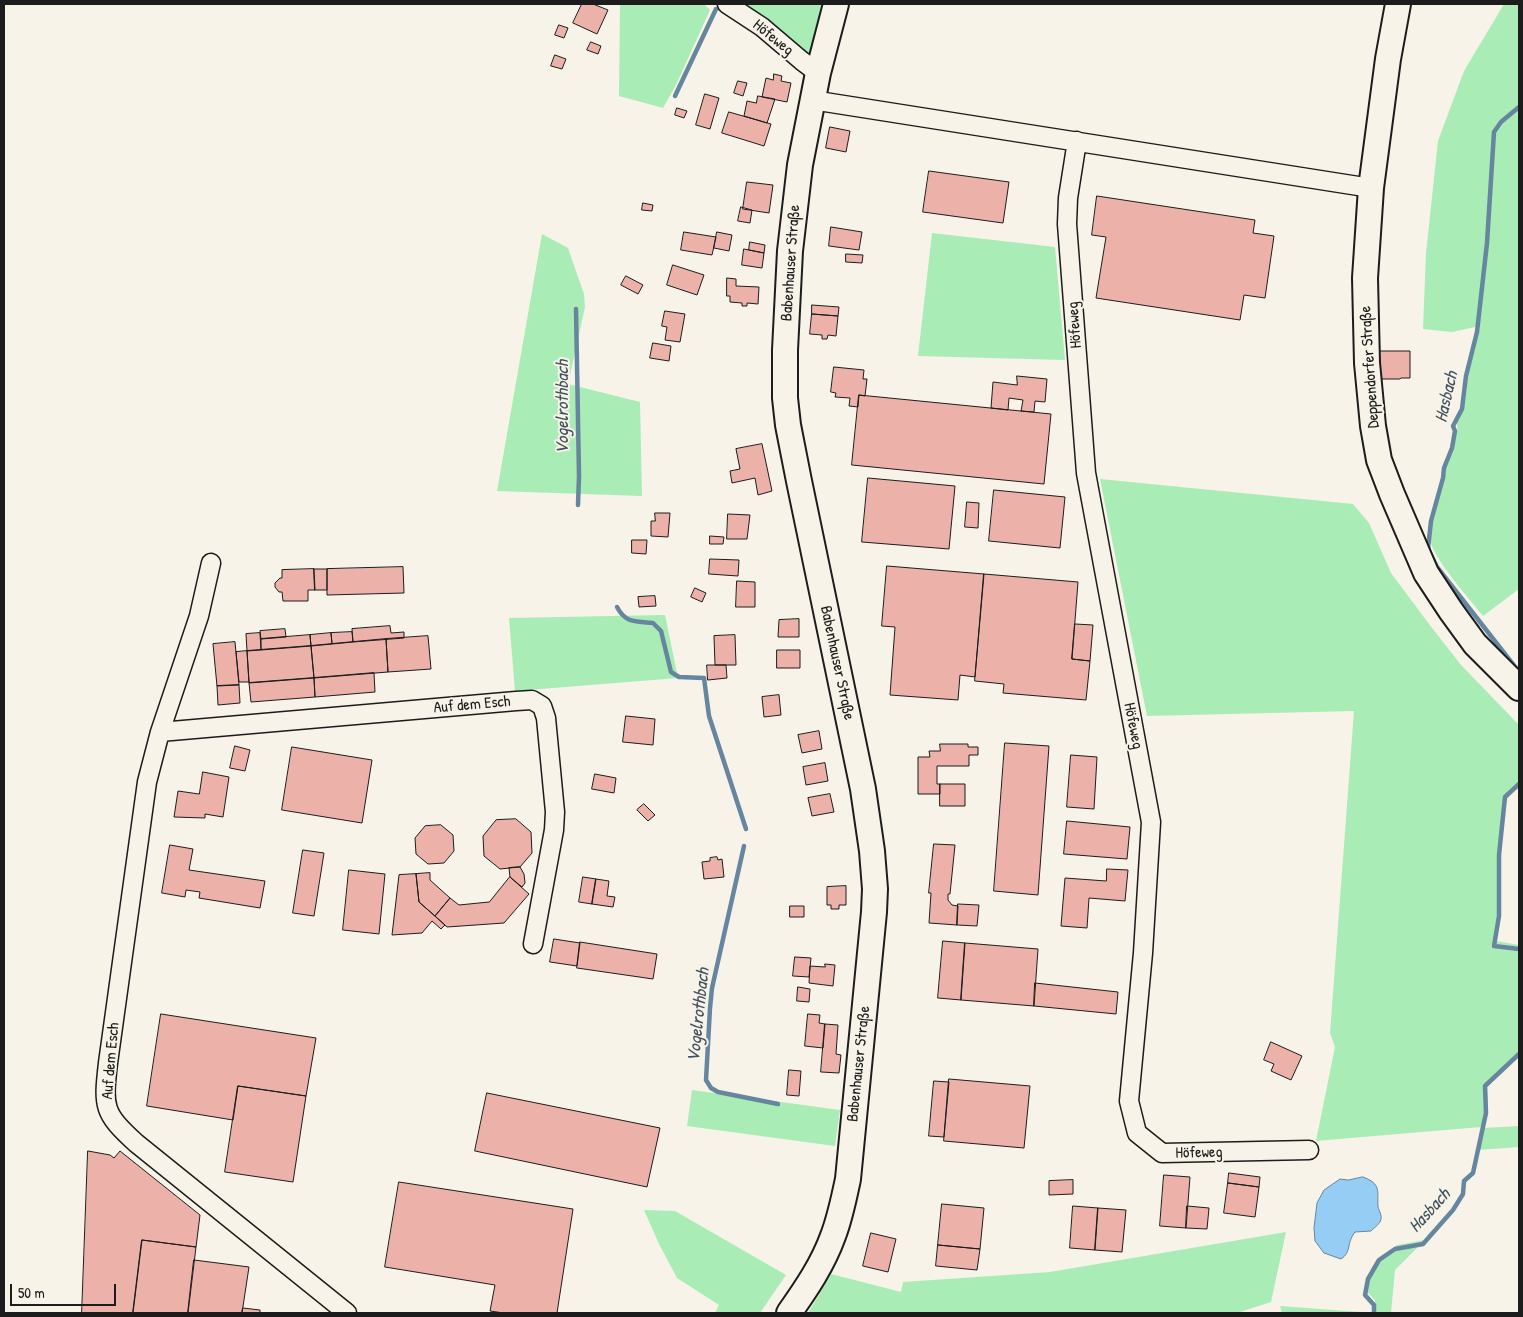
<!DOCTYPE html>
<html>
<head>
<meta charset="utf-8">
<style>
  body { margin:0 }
  #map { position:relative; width:1523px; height:1317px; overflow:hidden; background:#f7f3e8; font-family:"Patrick Hand",sans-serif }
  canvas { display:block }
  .frame { position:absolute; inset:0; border:5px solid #1c1c1c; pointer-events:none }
  .scale { position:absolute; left:10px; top:1284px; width:106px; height:22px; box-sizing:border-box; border:2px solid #1c1c1c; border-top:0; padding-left:6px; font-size:15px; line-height:18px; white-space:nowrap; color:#1c1c1c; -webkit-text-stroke:4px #f7f3e8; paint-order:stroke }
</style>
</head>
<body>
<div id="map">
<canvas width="1523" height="1317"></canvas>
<div class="frame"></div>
<div class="scale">50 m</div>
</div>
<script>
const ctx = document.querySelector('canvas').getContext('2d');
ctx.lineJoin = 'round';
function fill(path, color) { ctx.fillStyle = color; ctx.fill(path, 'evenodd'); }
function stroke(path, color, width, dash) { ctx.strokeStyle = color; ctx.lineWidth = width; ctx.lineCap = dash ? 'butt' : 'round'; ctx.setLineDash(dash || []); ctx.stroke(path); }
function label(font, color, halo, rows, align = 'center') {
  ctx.font = font + ' "Patrick Hand",sans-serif'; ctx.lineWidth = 4; ctx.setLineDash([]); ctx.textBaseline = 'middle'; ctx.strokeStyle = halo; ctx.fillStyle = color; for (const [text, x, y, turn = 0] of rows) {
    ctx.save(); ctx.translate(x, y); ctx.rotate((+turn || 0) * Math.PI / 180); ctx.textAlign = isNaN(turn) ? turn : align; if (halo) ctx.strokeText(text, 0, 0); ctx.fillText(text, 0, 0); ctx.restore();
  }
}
const green = new Path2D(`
  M620 4H704L710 10 676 85 663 108 619 96Z
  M739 4H822L810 54 801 53Z
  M1504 4H1519V589L1483 616C1472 602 1433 558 1431 542 1430 520 1440 496 1445 475 1446 470 1446 465 1448 460 1451 448 1461 433 1456 420L1465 403 1469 370 1480 326 1452 332 1423 329 1426 253 1438 141 1464 71Z
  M932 233 1055 247 1065 360 918 356Z
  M542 234 568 248 584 294 585 307 568 384 640 402 642 496 497 491Z
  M1100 479 1353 504 1369 523 1391 573 1429 624 1461 665 1519 725V781L1507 793 1501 850V894L1496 941 1519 945V1051L1487 1082 1488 1108 1483 1128 1519 1126V1147L1478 1150 1483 1129 1481 1127 1316 1141 1335 1047 1330 1033 1354 711 1147 716Z
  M665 615 678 678 515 691 509 618Z
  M692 1090 840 1110 835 1146 687 1126Z
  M644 1210 675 1211 786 1275 760 1313H715L719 1305 677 1278 659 1244Z
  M1286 1232 1271 1302 1237 1313H808L831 1274 901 1292 903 1282 1050 1272Z
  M1425 1240 1395 1270 1391 1313H1282L1280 1306 1375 1313V1300L1366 1291 1369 1275 1381 1256 1397 1245Z`);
const water = new Path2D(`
  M1363 1177C1382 1184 1377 1191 1378 1207 1379 1210 1382 1216 1381 1219 1381 1223 1374 1228 1371 1231L1355 1232C1346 1243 1352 1252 1341 1259L1324 1253 1315 1241 1314 1228 1317 1203 1324 1190 1340 1179 1348 1180Z`);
const stream = new Path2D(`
  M675 96 716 9
  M576 309 579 476 578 505
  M617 607C626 624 636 621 653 623L661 631 671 672 679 677 704 678 709 716 746 829
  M1519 672 1437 567 1428 549 1431 521 1443 478 1444 468 1452 448 1455 431 1453 426 1462 409 1466 376 1477 332 1487 243 1494 132 1501 122 1519 107
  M1519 784 1505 797 1499 855V916L1494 946 1519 949
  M744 846 712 988 710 1008 706 1080 711 1088 718 1092 778 1104
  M1374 1313V1305L1365 1295 1368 1279 1379 1260 1395 1249 1423 1244 1453 1210 1463 1194 1464 1181 1473 1173 1486 1113 1485 1086 1519 1054`);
const building = new Path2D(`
  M582 4H593L608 10 597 34 573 23Z
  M559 25 568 28 564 38 555 35Z
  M591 42 601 46 598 54 587 50Z
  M555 55 566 59 562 69 551 66Z
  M774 74 782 76 781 81 791 83 787 102 762 97 766 78 773 80Z
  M738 81 747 83 743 96 734 93Z
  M705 94 719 98 710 129 696 125Z
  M758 96 775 99 767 123 744 116 747 101 756 103Z
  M677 108 687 111 684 118 675 115Z
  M729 112 771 124 764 146 722 133Z
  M830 127 850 131 846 152 826 148Z
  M929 171 1009 182 1003 223 923 212Z
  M747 182 773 185 769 213 743 209Z
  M1097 196 1255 220 1253 233 1274 236 1265 298 1244 295 1240 320 1096 298 1106 237 1092 235Z
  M643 203 653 205 652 211 642 210Z
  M741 207 752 210 750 223 738 221Z
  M831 227 862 232 859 250 829 246Z
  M684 232 716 237 712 255 681 250Z
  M717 232 732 235 729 251 714 248Z
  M750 242 765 245 764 253 749 250Z
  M744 249 764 253 762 268 742 265Z
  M846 254 863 255 862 263 846 262Z
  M673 265 704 275 697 295 667 285Z
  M626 276 643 285 638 294 621 285Z
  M727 278 736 279V286L759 287 758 304 747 303V306H742V303L730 302V296H727Z
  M812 305 839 307 838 316 812 314Z
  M665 311 685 314 680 342 665 340 667 327 662 326Z
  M812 314 838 316 836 336 828 335 827 339H822V335L810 334Z
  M653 343 671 346 669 361 650 358Z
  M1379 351H1410V378H1401L1400 379H1379Z
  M834 367 864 370 863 379H867L865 396 859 395 858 407 849 406 850 398 835 397 836 393 831 392Z
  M1017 376 1047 379 1045 402 1035 401 1034 412 1021 411 1023 400 1009 398 1008 410 991 408 993 382 1017 385Z
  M859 395 1051 414 1044 484 852 465Z
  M762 444 772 491 758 495 755 478 732 483 730 471 740 469 736 449Z
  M868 478 955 486 949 549 862 542Z
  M994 490 1065 497 1060 548 989 541Z
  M967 502 979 503 978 528 965 527Z
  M655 513H670L668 537 651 536V521H655Z
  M728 514 750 515 747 539H727Z
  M710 536 724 537 723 544H710Z
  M632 540H647L646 554 632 553Z
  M710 559 739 560 738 576 709 574Z
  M887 566 984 574 975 677 960 675 958 700 890 695 895 627 882 626Z
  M403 567 404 593 327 595V569Z
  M314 569 315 590H308V601H283L282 592H279L275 587V583L280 578H282V570Z
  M314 569H327V590H315Z
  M984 574 1078 582 1072 659 1090 661 1086 700 1003 693 1004 684 975 681Z
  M737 581 755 582V607H736Z
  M695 588 706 593 702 602 691 597Z
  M655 596 656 606 639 607 638 597Z
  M799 619V637H778L779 620Z
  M1075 624 1093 625 1090 661 1072 659Z
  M390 626 391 633 404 632V638L353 642 352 629Z
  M285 629 286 637 261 639 260 631Z
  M352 632 353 642 332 644 331 633Z
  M260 633 261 650 247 651 246 634Z
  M331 633 332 644 311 646 310 635Z
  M310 635 311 646 261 650V639Z
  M735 635 736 665H715L714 636Z
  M428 636 431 669 388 672 386 639Z
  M386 639 388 672 314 678 311 646Z
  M235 642 239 685 217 686 213 644Z
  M311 646 314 678 249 683 247 651Z
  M777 650H800V668H777Z
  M247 651 249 682H239L236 652Z
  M707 665H726L727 678 708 680Z
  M374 673 375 692 315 697 314 678Z
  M314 678 315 697 251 702 249 683Z
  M239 685 240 703 218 705 217 686Z
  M779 695 781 715 764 717 762 697Z
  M626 716 655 719 653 745 623 742Z
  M819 731 822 749 802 753 798 735Z
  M1005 743 1049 746 1038 895 994 891Z
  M940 744H968V747H978V755H969V766H937V784H940V794H918V757H930L929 751H940Z
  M235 746 250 750 245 771 230 768Z
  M292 747 372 760 362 823 282 810Z
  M1071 755 1097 757 1094 809 1067 807Z
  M825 763 828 781 806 785 803 767Z
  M203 772 229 777 223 817 205 814V818L174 817 178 791 199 794Z
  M595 774 616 778 614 793 592 789Z
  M940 784H965V806H940Z
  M830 794 834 812 812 816 808 798Z
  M644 804 655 815 648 821 637 810Z
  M516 819 531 832 532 853 520 867 500 869 484 856 483 836 496 820Z
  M1067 821 1130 827 1127 859 1064 854Z
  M441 825 453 835 454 851 444 863 428 864 416 854 415 838 425 826Z
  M934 844 955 845 950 894H948V900L952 905 958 906 957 925 929 923 931 893H929Z
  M170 845 193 849 189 870 265 881 260 908 199 898 200 892 186 890 185 897 162 893Z
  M303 850 324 853 314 916 293 913Z
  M717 857 718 860 722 859 724 877 704 879 702 862 710 861V858Z
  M520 867 524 874 525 883 522 887 510 877 509 868Z
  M1107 869 1128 870 1125 901 1089 898 1087 928 1061 926 1065 878 1106 881Z
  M349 870 385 874 379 934 343 930Z
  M430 873V880L450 898 435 916 419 902 416 874Z
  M416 874 419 902 445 925 441 929 432 921 422 933 392 935 399 875Z
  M510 877 529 894 504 923 447 927 435 916 450 898 459 905 489 902Z
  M583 877 596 879 592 904 579 902Z
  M596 879 609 881 607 896 615 897 613 907 592 904Z
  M846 886V905H839V909H831V905H827V887Z
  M958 904 979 905 977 926 957 925Z
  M790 906H804V917H790Z
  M554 939 580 943 577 966 550 962Z
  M943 941 965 943 961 1000 938 998Z
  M580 942 657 954 653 979 577 968Z
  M965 943 1038 949 1034 1006 961 1000Z
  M795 957 811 958 809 977 793 976Z
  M825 964 835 965 833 986 809 983 810 966 825 967Z
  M1035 983 1118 992 1116 1014 1034 1006Z
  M798 987 810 989 809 1002 797 1001Z
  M161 1014 316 1038 306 1096 238 1086 233 1120 147 1106Z
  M808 1014 820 1015 819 1023 825 1024 823 1048 805 1046Z
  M825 1024 838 1025 836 1054 841 1055 839 1073 821 1072Z
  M1271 1042 1302 1056 1291 1080 1271 1071 1274 1064 1264 1060Z
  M789 1070 801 1071 799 1096 787 1095Z
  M949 1079 1030 1086 1024 1148 944 1141Z
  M934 1081 949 1082 944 1137 929 1136Z
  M238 1086 306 1096 293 1182 225 1172Z
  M487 1093 660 1128 647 1187 475 1151Z
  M88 1151 110 1155 114 1158 120 1151 200 1215 196 1247 142 1240 133 1313H82Z
  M1229 1173 1260 1177 1259 1187 1228 1183Z
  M1164 1175 1190 1177 1186 1228 1160 1226Z
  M1073 1180V1194L1049 1195V1181Z
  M399 1182 573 1209 557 1313H504L490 1311 495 1285 385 1267Z
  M1228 1183 1259 1187 1255 1217 1224 1213Z
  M942 1204 984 1208 980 1249 938 1245Z
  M1073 1206 1098 1208 1095 1250 1070 1248Z
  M1187 1206 1209 1208 1207 1229 1186 1228Z
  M1098 1208 1126 1210 1122 1252 1095 1250Z
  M871 1233 896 1239 888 1272 863 1266Z
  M142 1240 196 1247 188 1313H133Z
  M938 1245 980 1249 977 1270 936 1266Z
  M194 1260 249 1267 242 1313H188Z
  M243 1308 260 1310V1313H242Z`);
const street = new Path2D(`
  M727 4 762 27 802 61 818 73
  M812 100 1371 188
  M1077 141 1068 198 1067 224 1086 473 1151 822 1143 953 1129 1101 1137 1133 1162 1153 1309 1150
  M211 563 199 616 160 732 147 782 108 1063C103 1107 103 1113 136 1143L347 1313
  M160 732 516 701 532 700 542 706 546 718 555 812 554 830 533 944`);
const secondary = new Path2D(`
  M1398 4 1388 59 1371 188 1365 278 1367 363 1373 426 1379 460 1392 494 1426 573 1451 611 1475 644 1519 688
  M789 1313C806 1289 823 1264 833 1236 840 1218 844 1198 848 1179L874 912 875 889 872 851 863 789 799 481 788 425 785 398V350L790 251 800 165 818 73 836 4`);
const streetNames = [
  ["Höfeweg",773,38,39],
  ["Babenhauser Straße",791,263,-86],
  ["Höfeweg",1075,325,-94],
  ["Deppendorfer Straße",1370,367,-94],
  ["Babenhauser Straße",837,663,78],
  ["Auf dem Esch",472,705,-5],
  ["Höfeweg",1133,726,79],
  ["Auf dem Esch",111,1061,-85],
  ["Babenhauser Straße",859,1064,-84],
  ["Höfeweg",1199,1153,-1]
];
const waterNames = [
  ["Hasbach",1447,397,-77],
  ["Vogelrothbach",563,407,-90],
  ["Vogelrothbach",699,1015,-84],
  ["Hasbach",1430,1211,-48]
];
fill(green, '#aaecb5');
fill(water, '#96cdf5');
stroke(water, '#65869e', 1);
stroke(stream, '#65869e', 4.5);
fill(building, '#ecb1a9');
stroke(building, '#1c1c1c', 1);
stroke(street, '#1c1c1c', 21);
stroke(secondary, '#1c1c1c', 28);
stroke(street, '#f7f3e8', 18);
stroke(secondary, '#f7f3e8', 24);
label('16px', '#1c1c1c', '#f7f3e8', streetNames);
label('italic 18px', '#41515d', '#f7f3e8', waterNames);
</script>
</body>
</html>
